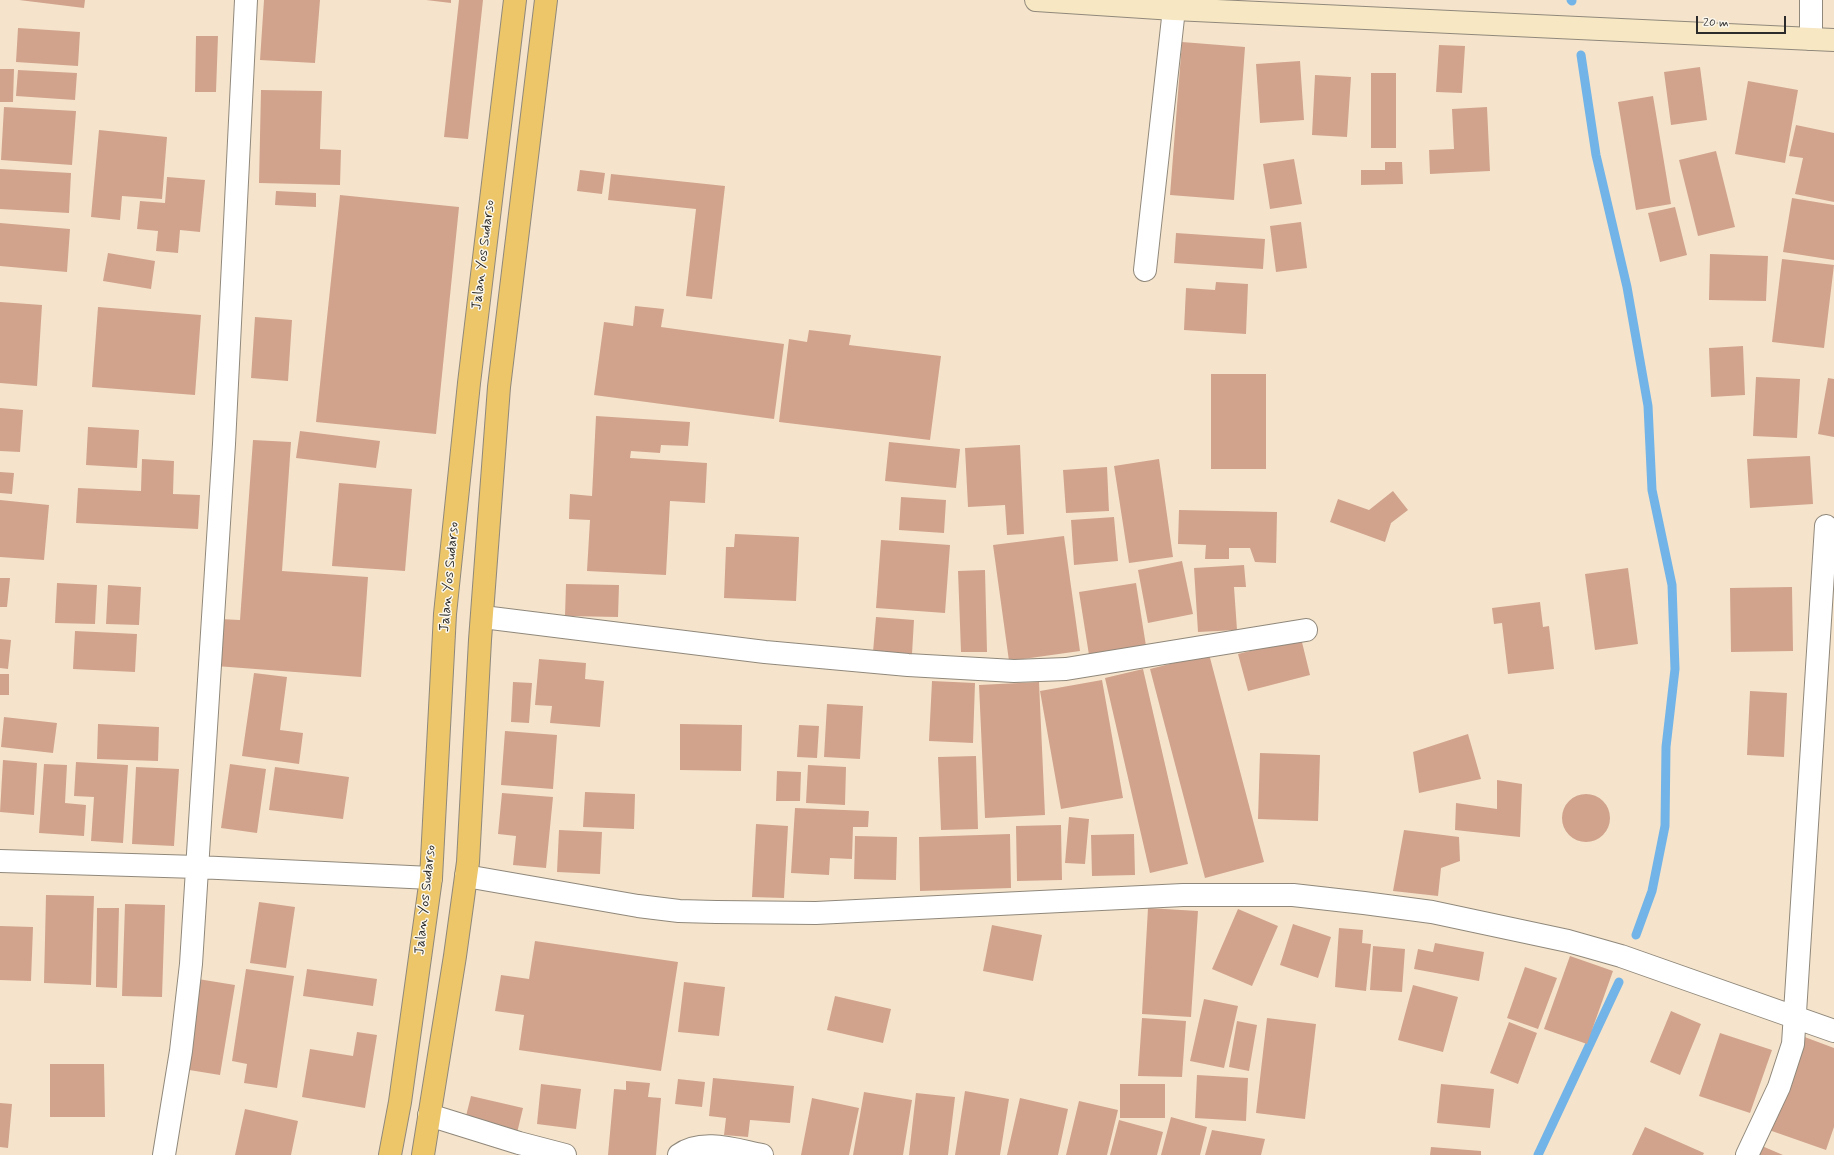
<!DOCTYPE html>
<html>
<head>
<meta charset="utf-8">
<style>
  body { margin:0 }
  #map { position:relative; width:1834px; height:1155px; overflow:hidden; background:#f5e4cb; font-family:Mynerve,sans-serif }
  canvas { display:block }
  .scale { position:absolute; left:1696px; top:16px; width:90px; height:18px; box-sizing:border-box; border:2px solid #2b2b2b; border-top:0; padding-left:5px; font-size:12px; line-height:14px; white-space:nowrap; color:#2b2b2b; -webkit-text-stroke:3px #fbf7ec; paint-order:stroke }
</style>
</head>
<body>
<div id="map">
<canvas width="1834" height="1155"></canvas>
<div class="scale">20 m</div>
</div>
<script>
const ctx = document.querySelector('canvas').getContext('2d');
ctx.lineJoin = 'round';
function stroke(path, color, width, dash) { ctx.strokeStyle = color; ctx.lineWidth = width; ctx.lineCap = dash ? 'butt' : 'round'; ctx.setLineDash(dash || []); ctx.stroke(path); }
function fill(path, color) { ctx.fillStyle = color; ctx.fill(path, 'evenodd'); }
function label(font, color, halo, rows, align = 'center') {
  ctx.font = font + ' Mynerve,sans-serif'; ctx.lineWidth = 3; ctx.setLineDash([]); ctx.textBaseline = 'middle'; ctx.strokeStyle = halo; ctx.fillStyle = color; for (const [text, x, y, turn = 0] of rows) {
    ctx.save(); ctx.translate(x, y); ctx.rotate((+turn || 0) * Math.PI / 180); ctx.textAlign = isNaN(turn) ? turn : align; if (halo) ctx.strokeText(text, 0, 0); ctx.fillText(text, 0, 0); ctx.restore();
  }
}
const stream = new Path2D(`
  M1571 0 1572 1
  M1581 55 1596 155 1627 287 1648 406 1652 490 1672 585 1675 669 1666 747 1665 826 1652 891 1636 935
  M1538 1155 1619 982`);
const building = new Path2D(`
  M19 0H85L84 8Z
  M264 0H320L315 63 260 60Z
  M426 0H451V3Z
  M459 0H483L468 139 444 137Z
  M18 28 80 32 78 66 16 62Z
  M196 36H218L216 92H195Z
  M1182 42 1245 47 1234 200 1170 195Z
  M1439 45 1465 46 1462 93 1436 92Z
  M1300 61 1304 120 1260 123 1256 64Z
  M1700 67 1707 120 1671 125 1664 72Z
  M0 69H14L13 102H0Z
  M18 70 77 73 75 100 16 96Z
  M1371 73H1396V148H1371Z
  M1315 75 1351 77 1347 137 1312 135Z
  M1748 81 1798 90 1785 163 1735 154Z
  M261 90 322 91 320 149 341 150 340 185 259 183Z
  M1653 96 1671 204 1636 210 1618 102Z
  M4 107 76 111 72 165 1 160Z
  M1487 107 1490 171 1430 174 1429 150 1454 149 1452 109Z
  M1796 125 1834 133V202L1795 194 1803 158 1789 156Z
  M99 130 167 137 162 199 122 196 120 220 91 217Z
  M1716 151 1735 227 1698 236 1679 160Z
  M1294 159 1302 204 1270 209 1263 164Z
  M1385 162H1402L1403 184 1361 185V170H1385Z
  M0 169 71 173 69 213 0 209Z
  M580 170 605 173 602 194 577 191Z
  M611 174 725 186 712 299 686 296 696 209 608 200Z
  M167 177 205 180 200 232 180 230 178 253 156 251 158 231 137 229 140 201 165 203Z
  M276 191 316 193V207L275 205Z
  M340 195 459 207 436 434 316 422Z
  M1792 198 1834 205V260L1783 252Z
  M1675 207 1687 255 1660 262 1648 213Z
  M1301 222 1307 268 1276 272 1270 226Z
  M0 223 70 229 67 272 0 266Z
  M1176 233 1265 239 1263 269 1174 263Z
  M108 253 155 261 151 289 103 281Z
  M1710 254 1768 256 1766 301 1709 300Z
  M1782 259 1834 265 1824 348 1772 342Z
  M1216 282 1248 284 1246 334 1184 330 1186 288 1215 290Z
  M0 302 42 305 37 386 0 383Z
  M635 306 664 309 661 327 784 344 774 419 594 395 604 322 633 326Z
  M98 307 201 315 195 395 92 387Z
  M255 317 292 320 288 381 251 378Z
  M809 330 851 335 849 345 941 356 930 440 779 422 789 339 807 342Z
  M1743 346 1745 395 1711 397 1709 348Z
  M1211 374H1266V469H1211Z
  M1756 377 1800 379 1797 438 1753 436Z
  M1828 378 1834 379V437L1818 434Z
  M0 408 23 410 20 452 0 451Z
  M596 416 690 422 688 446 661 445 660 453 631 451 630 458 707 463 705 503 670 501 666 575 587 571 590 520 569 519 570 494 592 496Z
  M88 427 139 430 137 468 86 465Z
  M300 431 380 441 376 468 296 458Z
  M253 440 291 442 282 571 368 577 361 677 216 666 220 619 240 620Z
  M889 442 960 449 956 488 885 481Z
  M1020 445 1024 534 1007 535 1005 505 968 507 965 448Z
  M1810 456 1813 504 1750 508 1747 459Z
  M142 459 174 461 173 494 200 495 198 529 76 523 78 488 141 491Z
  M1159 459 1173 557 1129 563 1114 466Z
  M1107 467 1109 511 1066 513 1063 470Z
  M0 472 14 473 12 494 0 493Z
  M339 483 412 489 405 571 332 566Z
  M1393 491 1408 510 1391 523 1385 542 1330 522 1338 499 1369 510Z
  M901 497 946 500 944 533 899 530Z
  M0 500 49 505 44 560 0 557Z
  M1179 510 1277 512 1276 563 1255 562 1250 548H1229V559H1205L1206 545 1178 544Z
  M1114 517 1118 561 1074 565 1071 520Z
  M735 534 799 537 796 601 724 598 726 547H734Z
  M1064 536 1080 651 1009 661 993 545Z
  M881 540 950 545 945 613 876 608Z
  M1182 561 1193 614 1148 623 1138 570Z
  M1244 565 1246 587H1234L1237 630 1198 632 1194 568Z
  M1628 568 1638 644 1595 650 1585 574Z
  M985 570 987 652H961L958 571Z
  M0 578H10L7 607H0Z
  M57 583 97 585 95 624 55 623Z
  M1136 583 1146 646 1089 655 1079 592Z
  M566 584 619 585 618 617 565 616Z
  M108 585 141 587 139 625 106 624Z
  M1792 587 1793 651 1731 652 1730 588Z
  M1540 602 1543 627 1549 626 1554 669 1508 674 1502 623 1494 624 1492 608Z
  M876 617 914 620 912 654 873 652Z
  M75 631 137 634 135 672 73 669Z
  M1301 638 1310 675 1248 691 1238 654Z
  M0 639 11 640 8 669 0 668Z
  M1209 654 1264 862 1205 878 1150 669Z
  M539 659 586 663 585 679 604 681 600 727 550 723 552 706 535 705Z
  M1143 669 1188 864 1150 873 1105 678Z
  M254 673 287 677 280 730 303 733 299 764 242 756Z
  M0 674H9V695H0Z
  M1102 680 1123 798 1061 809 1040 691Z
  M932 681 975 683 973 743 929 741Z
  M513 682 532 683 529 723 511 722Z
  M1039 682 1045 815 985 818 979 685Z
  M1750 691 1787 693 1784 757 1747 755Z
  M827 704 863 706 860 759 824 757Z
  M4 717 57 723 53 753 1 747Z
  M98 724 159 727 158 761 97 759Z
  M680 724 742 725 741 771 680 770Z
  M799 725 819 726 817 758 797 757Z
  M505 731 557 735 553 789 501 785Z
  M1468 734 1481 779 1419 793 1413 752Z
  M1260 753 1320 755 1318 821 1258 819Z
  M976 756 978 829 941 830 938 757Z
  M3 760 37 763 34 815 0 812Z
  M76 762 128 765 123 843 91 841 94 797 74 796Z
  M44 764 67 765 65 803 86 805 84 836 39 833Z
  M230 764 266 769 257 833 221 828Z
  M808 765 846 767 845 805 806 803Z
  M136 767 179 769 174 846 132 844Z
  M275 767 349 777 343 819 269 810Z
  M777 771 801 772 800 801H776Z
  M1497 780 1522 784 1520 837 1455 830 1456 803 1497 809Z
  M585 792 635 794 634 829 583 827Z
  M502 793 553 797 546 868 513 865 516 836 498 834Z
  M1562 818a24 24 0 1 1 48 0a24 24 0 1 1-48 0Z
  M795 808 869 811 868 827H853L852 859 830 858 829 875 791 873Z
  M1069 817 1089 819 1085 864 1065 863Z
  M756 824 788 826 784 898 752 897Z
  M1061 825 1062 880 1017 881 1016 826Z
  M559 830 602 832 600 874 557 872Z
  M1404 830 1459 837 1460 861 1441 868 1438 896 1393 891Z
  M1010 834 1011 888 920 891 919 837Z
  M1134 834 1135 875 1092 876 1091 835Z
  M855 836 897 837 896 880 854 879Z
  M46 895 94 896 91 985 44 983Z
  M259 902 295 907 286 968 250 963Z
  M125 904 165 905 162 997 122 996Z
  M97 908H119L117 988 96 987Z
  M1148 908 1198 911 1191 1017 1142 1014Z
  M1238 909 1278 926 1252 986 1212 969Z
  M1293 924 1331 937 1318 978 1280 965Z
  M992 925 1042 935 1033 981 983 971Z
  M0 926 33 927 31 981 0 980Z
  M1339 928 1363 930 1362 943 1371 944 1366 991 1335 987Z
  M535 941 678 962 661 1071 519 1050 524 1015 495 1011 501 975 529 979Z
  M1435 943 1484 952 1479 981 1414 969 1418 949 1433 952Z
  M1373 946 1405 949 1402 992 1370 990Z
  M1570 956 1613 971 1587 1044 1544 1029Z
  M1525 967 1557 978 1538 1029 1507 1018Z
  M246 969 294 976 277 1088 244 1083 247 1064 232 1061Z
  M307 969 377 979 373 1006 303 996Z
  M198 979 235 985 220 1075 183 1069Z
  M684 982 725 987 719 1036 678 1032Z
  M1413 985 1458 997 1443 1052 1398 1040Z
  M835 996 891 1009 883 1043 827 1030Z
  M1204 999 1238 1006 1224 1068 1190 1061Z
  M1671 1011 1701 1024 1680 1075 1650 1062Z
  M1142 1018 1186 1021 1182 1077 1138 1076Z
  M1267 1018 1316 1024 1305 1119 1256 1113Z
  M1237 1021 1257 1025 1249 1071 1229 1067Z
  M1509 1022 1537 1033 1518 1084 1490 1073Z
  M357 1032 377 1035 365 1108 302 1097 310 1049 353 1056Z
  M1720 1033 1772 1050 1750 1113 1699 1096Z
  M1802 1036 1834 1048V1127L1826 1150 1769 1130Z
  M50 1064H104L105 1117H50Z
  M1197 1075 1248 1078 1246 1121 1195 1118Z
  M713 1078 794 1086 790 1123 750 1120 748 1137 724 1135 726 1118 709 1116Z
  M678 1079 705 1082 702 1107 675 1104Z
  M626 1081 650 1083 648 1097 661 1098 656 1155H608L614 1089 626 1090Z
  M541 1084 581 1089 576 1129 537 1124Z
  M1120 1084H1165V1118H1120Z
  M1441 1084 1494 1089 1490 1128 1437 1123Z
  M965 1091 1009 1099 1000 1155H955Z
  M864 1092 912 1100 903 1155H853Z
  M916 1093 955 1097 948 1155H909Z
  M471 1096 523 1108 517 1133 465 1120Z
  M812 1098 859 1108 849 1155H801Z
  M1020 1098 1068 1109 1058 1155H1007Z
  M1079 1101 1118 1110 1107 1155H1066Z
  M0 1103 12 1104 8 1148 0 1147Z
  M245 1109 298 1121 291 1155H235Z
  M1171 1117 1207 1127 1200 1155H1161Z
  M1119 1120 1163 1132 1157 1155H1110Z
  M1645 1127 1704 1153 1703 1155H1632Z
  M1212 1130 1265 1139 1261 1155H1205Z
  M1762 1146 1783 1155H1758Z
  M1431 1147 1481 1151V1155H1430Z`);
const minor = new Path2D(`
  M1811 39V0
  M1145 270 1174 9
  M483 617 765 652 908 665 1014 671 1066 669 1306 630
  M0 861 197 867 431 878
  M466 876 638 906 679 911 716 912 816 913 1183 895H1293L1364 903 1432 912 1568 941 1621 956 1834 1031
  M429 1115 519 1143 565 1155
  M164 1155 181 1051 191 964 224 444 246 0
  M679 1155C702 1138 736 1150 762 1155
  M1747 1155 1779 1087 1793 1044 1826 526`);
const secondary = new Path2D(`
  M1036 0 1174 9 1834 40`);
const trunk = new Path2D(`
  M390 1155 400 1102 431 878 445 614 469 383 515 0
  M423 1155 455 956 468 862 480 640 499 387 546 0`);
const streetNames = [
  ["Jalan Yos Sudarso",484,255,-83],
  ["Jalan Yos Sudarso",450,577,-85],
  ["Jalan Yos Sudarso",426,900,-84]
];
stroke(stream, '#72b4e7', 9);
fill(building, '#d1a38d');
stroke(minor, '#90887b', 24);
stroke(secondary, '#90887b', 24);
stroke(trunk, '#90887b', 24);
stroke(minor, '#fff', 22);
stroke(secondary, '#f7e8c3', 22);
stroke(trunk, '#ecc669', 22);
label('14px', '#2b2b2b', '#fbf7ec', streetNames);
</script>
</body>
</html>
